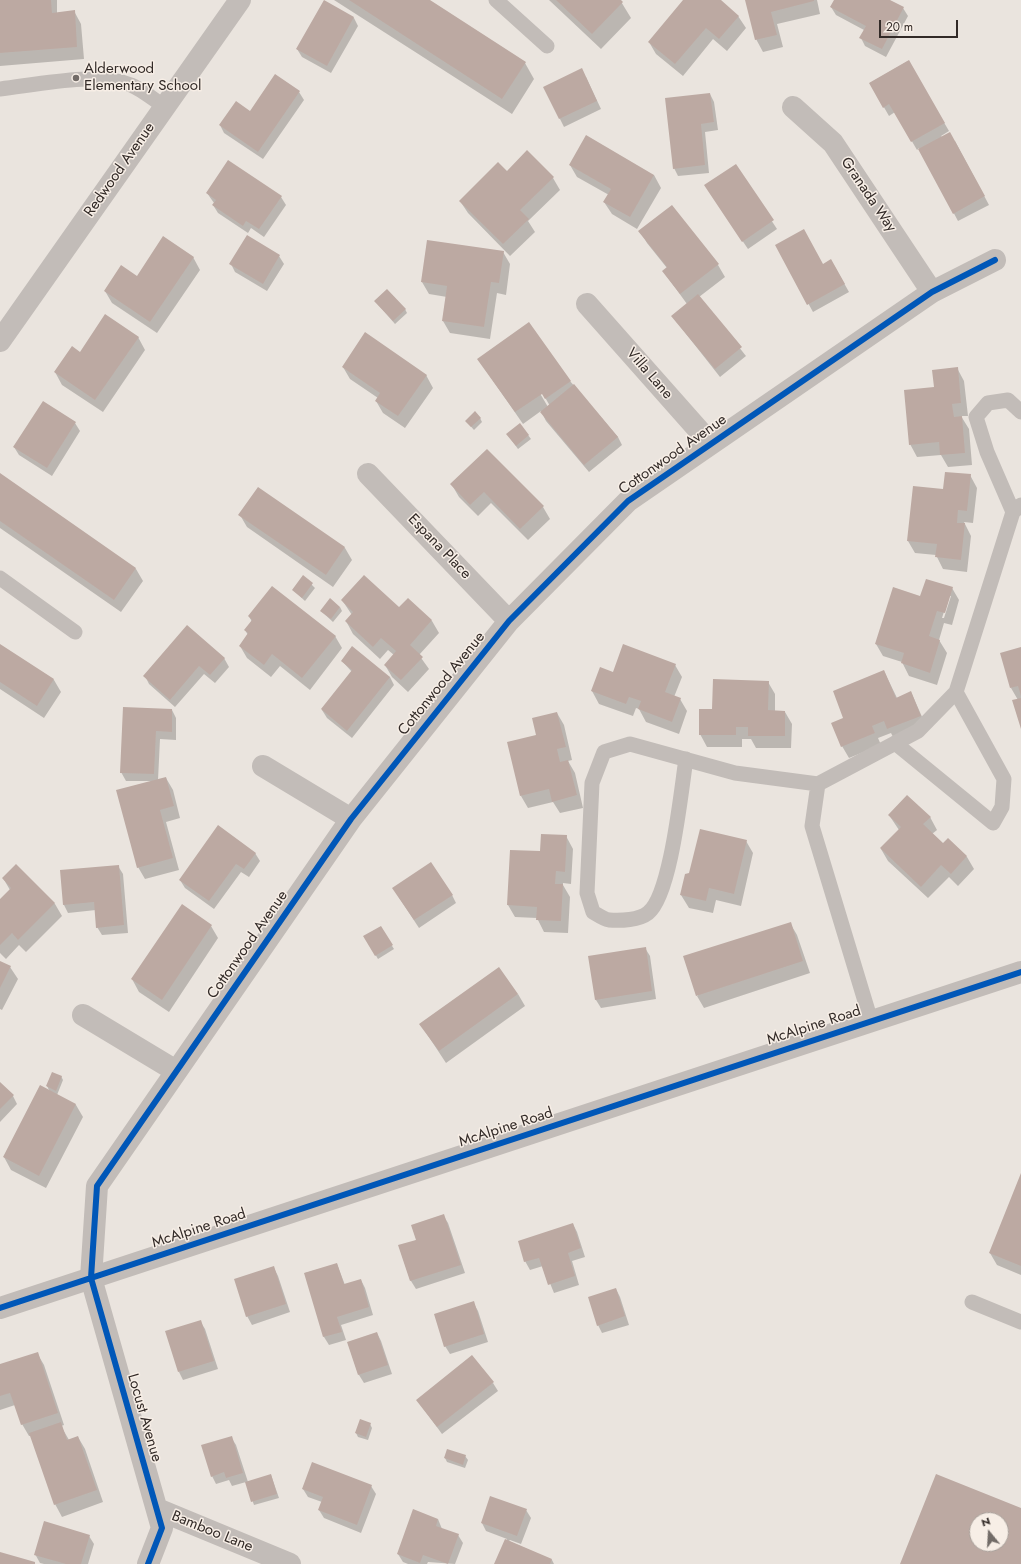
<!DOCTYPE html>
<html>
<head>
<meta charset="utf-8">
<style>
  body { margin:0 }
  #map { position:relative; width:1021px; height:1564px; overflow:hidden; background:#eae4de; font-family:Jost,sans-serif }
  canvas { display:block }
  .north { position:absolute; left:969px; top:1512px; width:40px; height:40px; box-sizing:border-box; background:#f7eee6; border:1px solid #a8a09a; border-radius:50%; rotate:342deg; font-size:11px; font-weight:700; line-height:16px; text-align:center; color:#322a27 }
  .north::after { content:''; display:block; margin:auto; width:14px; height:18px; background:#726b67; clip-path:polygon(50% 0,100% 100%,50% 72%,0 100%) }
  .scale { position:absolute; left:879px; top:20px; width:79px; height:18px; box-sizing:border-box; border:2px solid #322a27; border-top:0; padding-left:5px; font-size:12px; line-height:14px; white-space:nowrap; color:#322a27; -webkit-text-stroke:3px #f7eee6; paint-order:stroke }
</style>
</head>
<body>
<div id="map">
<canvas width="1021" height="1564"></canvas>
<div class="north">N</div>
<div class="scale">20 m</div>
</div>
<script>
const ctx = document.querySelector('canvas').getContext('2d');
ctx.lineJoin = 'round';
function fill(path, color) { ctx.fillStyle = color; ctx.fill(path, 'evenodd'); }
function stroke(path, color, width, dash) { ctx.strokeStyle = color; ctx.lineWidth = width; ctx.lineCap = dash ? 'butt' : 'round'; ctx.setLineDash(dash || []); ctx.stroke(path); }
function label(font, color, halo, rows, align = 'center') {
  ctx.font = font + ' Jost,sans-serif'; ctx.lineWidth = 3; ctx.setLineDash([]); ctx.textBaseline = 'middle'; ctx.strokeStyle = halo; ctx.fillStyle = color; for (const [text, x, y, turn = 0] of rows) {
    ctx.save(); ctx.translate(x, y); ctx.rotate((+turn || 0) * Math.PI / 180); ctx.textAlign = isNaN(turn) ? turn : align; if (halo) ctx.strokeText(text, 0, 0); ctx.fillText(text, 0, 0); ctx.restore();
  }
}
const shadow = new Path2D(`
  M0 0H57V13L74 11 81 24 84 59 0 66Z
  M334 0H428L525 63 534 79 512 114Z
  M549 0H620L631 18 601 49Z
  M684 0H719L738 16 746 28 727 51 713 39 683 76 656 54 649 42Z
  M746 0H817L820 14 777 24 783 47 763 52 756 39Z
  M835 0H888L903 8 908 16 886 57 865 46 861 38 864 30 836 15 831 7Z
  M324 2 354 18 358 26 331 73 302 57 297 49Z
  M908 61 949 131 941 136 942 137 955 141 989 205 958 221 919 148 917 150 895 112 889 116 870 83Z
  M586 77 601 109 564 127 544 87Z
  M299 92 304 100 263 159 224 133 220 125Z
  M710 94 714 102 718 130 705 132 709 173 678 176 674 168Z
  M570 165 654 175 661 188 637 229 612 214 604 202 609 195 577 177Z
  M735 165 777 229 748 249 710 193Z
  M507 172 553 178 560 190 528 221 535 232 510 256 468 213 460 201Z
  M207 193 281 197 286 205 264 237 251 228 248 233 218 213 213 205 214 203Z
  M672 206 718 265 725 277 699 297 746 356 720 377 672 316 687 304 663 271 667 268 647 243 640 231Z
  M776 245 823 265 831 260 849 292 813 312Z
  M503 252 510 264 506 295 497 293 490 339 450 333 443 321 447 297 429 294 422 282Z
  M279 256 284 264 267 291 235 272 231 264Z
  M193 257 200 270 157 333 112 303 105 291Z
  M375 301 405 309 407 313 395 324Z
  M138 337 145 350 103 412 62 385 55 372 80 353Z
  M478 359 570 381 618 437 622 445 589 472 546 421 541 411 523 424ZM540 389 550 406 548 407 538 390Z
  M343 367 426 375 433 388 405 428 383 413 376 401 378 398 350 379Z
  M957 368 964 381 968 416H961L969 429 972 465 948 467 941 455 917 457 910 444 935 388Z
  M480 418 482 422 474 430 466 421Z
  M75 423 80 431 52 476 19 455 14 447Z
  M528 435 531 439 518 449 510 438Z
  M487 450 543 507 550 519 528 540 491 503 478 516 459 497 452 485Z
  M0 474 136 569 143 581 121 612 0 528Z
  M970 475 977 488 973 523 964 522 971 536 967 572 943 569 936 555 915 553 908 541 944 490Z
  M258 488 345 548 352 560 333 587 247 527 240 515Z
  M304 577 315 588 305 601 293 590Z
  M952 588 959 600 952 625 944 623 939 640 947 653 937 685 909 676 902 662 883 656 876 644 921 597ZM949 596H951L944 618H942Z
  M408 599 432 621 439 633 419 655 429 669 408 692 392 677 385 665 394 655 388 650 380 659 353 634 346 621 352 615 342 600 399 608Z
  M340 607 342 611 333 622 321 611Z
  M249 616 335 636 342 648 310 690 280 666 271 677 247 658 240 646 248 635 245 630 252 622Z
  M0 645 54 680 61 692 44 718 0 689Z
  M1021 648V727L1018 700 1011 688Z
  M224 658 229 667 215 683 204 674 175 707 149 684 145 676Z
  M342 661 390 677 394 685 352 738 327 718 322 710 352 672Z
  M675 665 682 677 674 697 680 699 687 711 679 734 646 722 639 709 636 708 633 716 599 704 592 691 614 673Z
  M884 671 897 698 911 692 927 728 895 741 891 733 878 738 881 745 849 758 842 746 845 718Z
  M768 682 775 694V711L785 712 792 724 791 748H756L751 739H742V747H707L700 734 713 710Z
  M172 710 176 718V740L160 739 158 780 166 778 173 790 180 818 166 822 179 870 145 879 138 867 151 781H126L121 772Z
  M557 713 564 725 572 760 568 761 575 773 583 808 560 813 553 802 528 808 521 796 537 735Z
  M889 815 930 817 937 830 932 834 943 844 948 840 967 857 974 869 958 886 949 877 928 898 888 861 881 849 899 830Z
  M566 836 573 849 571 884 563 883V885L570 897 568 933 544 932 537 918 515 917 508 905 541 852Z
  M746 841 753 853 741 906 716 900 713 913 689 908 681 895Z
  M255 853 260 861 249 877 241 872 214 909 185 888 180 880Z
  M16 865 55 904 62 916 26 952 19 945 6 959 0 953V900L10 890 3 878Z
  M118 866 123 874 128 933 102 935 97 927 96 910 68 913 64 905 61 871Z
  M452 895 456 903 419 928 398 896Z
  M790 923 797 935 810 973 704 1008 697 996Z
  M211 926 218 938 169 1012 139 992 132 979Z
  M380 927 394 949 378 959 365 937Z
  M645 948 650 956 656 999 601 1008 596 1000 589 957Z
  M0 962 10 967 18 979 2 1010 0 1009Z
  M518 994 525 1006 446 1063 421 1025Z
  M61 1076 63 1080 57 1095 76 1105 83 1117 46 1188 11 1170 4 1157 50 1092 47 1086Z
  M0 1083 13 1096 17 1104 0 1122Z
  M1021 1176V1275L997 1265 990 1253Z
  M443 1215 448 1223 465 1273 416 1289 411 1281 400 1246 417 1240Z
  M573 1224 577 1232 585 1257 572 1261 579 1285 554 1293 543 1266 530 1270 525 1261Z
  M337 1264 345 1285 361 1280 365 1288 373 1315 341 1325 346 1340 329 1345 324 1337 305 1273Z
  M274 1268 278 1276 290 1312 252 1325 247 1316Z
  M616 1289 620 1297 629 1325 602 1333 598 1325Z
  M473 1302 478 1311 488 1342 450 1354 445 1346Z
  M200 1321 205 1329 218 1369 183 1380 179 1372Z
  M377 1333 381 1341 392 1374 364 1383 359 1375 349 1342Z
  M37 1353 44 1365 64 1425 61 1426 69 1440 78 1437 85 1449 103 1502 62 1517 55 1504 31 1436H29L22 1424 15 1405 0 1410V1365Z
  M493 1383 498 1391 442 1434 417 1400Z
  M370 1424 372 1428 368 1440 358 1437 356 1433Z
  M231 1437 236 1445 248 1482 271 1475 279 1498 254 1505 246 1482 232 1486 229 1480 216 1484 212 1476Z
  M465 1456 468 1460 465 1468 447 1462 445 1458Z
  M371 1486 376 1494 361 1533 324 1518 319 1510 322 1502 308 1497 303 1489Z
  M526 1510 531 1518 521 1544 510 1540 509 1541 552 1560 554 1564H496L507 1539 486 1531 482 1523Z
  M438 1519 442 1529 458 1535 463 1543 455 1564 428 1562 427 1564H408L403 1562 398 1554Z
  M89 1536 94 1544 88 1564H44L40 1563 35 1554Z`);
const building = new Path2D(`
  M0 0H51L52 13 75 10 77 47 0 53Z
  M324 0 354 17 327 66 296 49Z
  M349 0H430L526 62 502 99Z
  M556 0H621L623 2 592 34Z
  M683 0H721L739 16 719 39 706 28 675 64 648 42Z
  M745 0H814V1L771 12 777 35 755 40Z
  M834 0H890L904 7 882 49 859 38 866 26 830 7Z
  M909 60 945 123 911 142 889 104 883 108 869 83Z
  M582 68 597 101 559 119 543 87Z
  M275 74 300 91 258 152 219 125 236 101 250 111Z
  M710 93 714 122 701 124 705 165 673 169 665 98Z
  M950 132 985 196 953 214 918 149Z
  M586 135 654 175 630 217 603 202 611 189 569 165Z
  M527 150 554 177 520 210 529 219 503 244 459 201 498 162 507 171Z
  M228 160 282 196 259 229 246 221 243 226 212 205 216 200 206 193Z
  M736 164 774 220 742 242 704 185Z
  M672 205 719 264 680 294 662 271 667 267 638 231Z
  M804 229 823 264 831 259 845 284 807 305 775 245Z
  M247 235 280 255 263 284 229 264Z
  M163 236 194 257 150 322 104 291 121 265 137 276Z
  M427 240 504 251 499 283 491 282 484 327 442 321 447 286 421 282Z
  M387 289 406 309 393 321 374 301Z
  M698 294 742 347 715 369 671 316Z
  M105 314 139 337 95 400 54 372 72 346 80 352Z
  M529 322 571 381 545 399 542 394 515 412 477 359Z
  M365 332 427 375 398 416 375 401 380 393 342 367Z
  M958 367 961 403 952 404 954 417 962 416 965 453 940 455 939 442 909 445 904 390 934 387 932 370Z
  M574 384 618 437 584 465 540 412Z
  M43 401 76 422 47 468 13 447Z
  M475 411 481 418 471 427 465 421Z
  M520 423 529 435 516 446 506 434Z
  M487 449 544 506 520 529 484 492 470 505 450 484Z
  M945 472 971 474 967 511 958 510 957 523H965L961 560 935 557 937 544 907 541 913 486 943 489Z
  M0 473 136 568 114 600 0 521Z
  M258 487 345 547 326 575 238 515Z
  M303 575 313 583 302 598 292 590Z
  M364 575 399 607 408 598 432 620 410 645 423 657 401 680 384 665 396 651 381 638 373 647 345 621 353 612 341 600Z
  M926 579 953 587 945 613 937 611 929 636 940 640 930 673 901 663 904 653 875 644 893 587 920 596Z
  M272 586 336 636 302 678 272 654 264 665 239 646 248 633 244 630 252 620 248 616Z
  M330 598 340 607 331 619 320 611Z
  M187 625 225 658 210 675 199 666 170 700 143 676Z
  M0 644 54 679 37 706 0 682Z
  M623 644 676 664 665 692 681 698 672 722 638 709 641 701 629 697 626 704 591 691 600 667 613 672Z
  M352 646 390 677 347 731 321 709 352 670 341 661Z
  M1021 647V696L1018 686 1010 688 1000 653Z
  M884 670 896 698 911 691 921 716 887 729 884 721 872 726 875 733 841 747 831 723 843 718 833 691Z
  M713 679 769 681 768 710 785 711V736H748V727H736V735H699V709H712Z
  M1021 698V729L1012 700Z
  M123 707 172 709V732L156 731 154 774 120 773Z
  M557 712 566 747 557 749 560 762 568 760 577 795 552 802 549 789 520 796 507 742 536 735 532 718Z
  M166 777 174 806 160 810 173 858 137 868 116 790Z
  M907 795 931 817 923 824 943 843 948 838 967 856 951 874 941 865 921 887 880 848 901 827 888 815Z
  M218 825 256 853 244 869 236 864 209 901 179 880Z
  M700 829 747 840 734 894 709 888 706 901 680 895 685 874 689 873Z
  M541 834 567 835 565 872 556 871 555 884H563L561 921 536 920 537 907 507 905 510 850 540 851Z
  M431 862 453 895 414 920 392 888Z
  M16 864 55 903 18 940 12 933 0 945V899L11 888 2 878Z
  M119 865 124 925 96 928 94 902 63 905 60 870Z
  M182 904 212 925 162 1000 131 979Z
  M791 922 803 961 696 996 683 956Z
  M381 926 393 945 375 956 363 936Z
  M646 947 652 991 595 1000 588 956Z
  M0 961 11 966 0 988Z
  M499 967 518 994 439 1051 419 1024Z
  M52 1072 62 1076 56 1091 46 1086Z
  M0 1082 14 1095 0 1109Z
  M40 1085 76 1104 39 1176 3 1157Z
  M1021 1173V1266L989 1253Z
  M444 1214 461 1265 410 1281 398 1245 416 1240 411 1225Z
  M573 1223 581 1248 568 1253 575 1276 548 1285 539 1258 524 1262 518 1241Z
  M337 1263 344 1284 361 1279 369 1307 337 1317 342 1332 323 1337 304 1273Z
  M274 1266 286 1304 246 1317 234 1279Z
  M616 1288 625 1316 597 1326 588 1297Z
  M474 1301 484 1334 444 1347 434 1314Z
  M201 1320 214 1361 178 1372 165 1331Z
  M377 1332 388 1365 358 1375 347 1342Z
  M38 1352 58 1413 21 1425 10 1393 0 1396V1364Z
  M472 1355 494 1382 437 1427 416 1400Z
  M360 1419 371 1423 366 1437 355 1433Z
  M61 1422 67 1440 78 1436 97 1490 54 1505 29 1433Z
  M232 1436 243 1473 226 1478 224 1472 211 1477 201 1445Z
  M447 1449 466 1455 463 1465 444 1458Z
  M312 1462 372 1485 357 1525 318 1510 323 1497 302 1489Z
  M271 1474 277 1494 251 1502 245 1482Z
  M936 1474 1021 1508V1564H900ZM977 1520H1001V1544H977Z
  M490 1496 527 1509 517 1536 481 1523Z
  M413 1509 438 1519 436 1526 459 1534 448 1564 423 1555 420 1563 397 1554Z
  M44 1521 90 1535 81 1564H66L34 1555Z
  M505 1539 552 1559 550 1564H494Z
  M0 1552 35 1562V1564H0Z`);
const service = new Path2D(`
  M496 0 547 46
  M0 89C35 85 100 71 131 85 143 90 154 100 165 107
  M1013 512 987 452 976 417 988 403 1008 400 1021 412
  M0 578 75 632
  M895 743 993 823 1002 807 1004 779 956 692
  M686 759C681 791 671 895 648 913 639 920 621 921 609 920 604 919 598 915 593 912L587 893 592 783 604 752 630 744 735 773 818 784
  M871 1021 812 826 818 784 918 731 956 692 1013 512 1021 505
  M972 1302 1021 1322`);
const minor = new Path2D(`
  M793 107 833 143 932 292
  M587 304 711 444
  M0 341 240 0
  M368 474 509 621
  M263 766 351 819
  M83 1015 176 1071
  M157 1509 290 1564
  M148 1564 162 1528 91 1278 97 1186 351 819 509 621 628 501 932 292 995 260`);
const tertiary = new Path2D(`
  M0 1308 1021 972`);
const cycleway = new Path2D(`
  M0 1308 1021 972
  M148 1564 162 1528 91 1278 97 1186 351 819 509 621 628 501 932 292 995 260`);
const markers = [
  [76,78,4,"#726b67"]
];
const poiNames = [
  ["Alderwood",84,69],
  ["Elementary School",84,86]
];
const streetNames = [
  ["Redwood Avenue",120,170,-55],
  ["Granada Way",868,195,56],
  ["Villa Lane",649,374,49],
  ["Cottonwood Avenue",673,455,-35],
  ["Espana Place",439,547,46],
  ["Cottonwood Avenue",442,684,-51],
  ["Cottonwood Avenue",248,945,-55],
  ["McAlpine Road",814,1026,-18],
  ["McAlpine Road",506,1128,-18],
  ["McAlpine Road",199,1229,-18],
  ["Locust Avenue",144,1418,74],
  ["Bamboo Lane",212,1532,22]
];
fill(shadow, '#0003');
fill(building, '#bca9a2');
stroke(service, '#c2bcb8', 15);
stroke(minor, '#c2bcb8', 22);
stroke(tertiary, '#c2bcb8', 22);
stroke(cycleway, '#0057b8', 6);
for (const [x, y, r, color] of markers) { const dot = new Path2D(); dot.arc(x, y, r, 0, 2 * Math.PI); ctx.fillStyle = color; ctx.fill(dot); stroke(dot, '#f7eee6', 1.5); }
label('15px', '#322a27', '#f7eee6', poiNames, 'left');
label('15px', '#322a27', '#f7eee6', streetNames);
</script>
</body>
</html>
